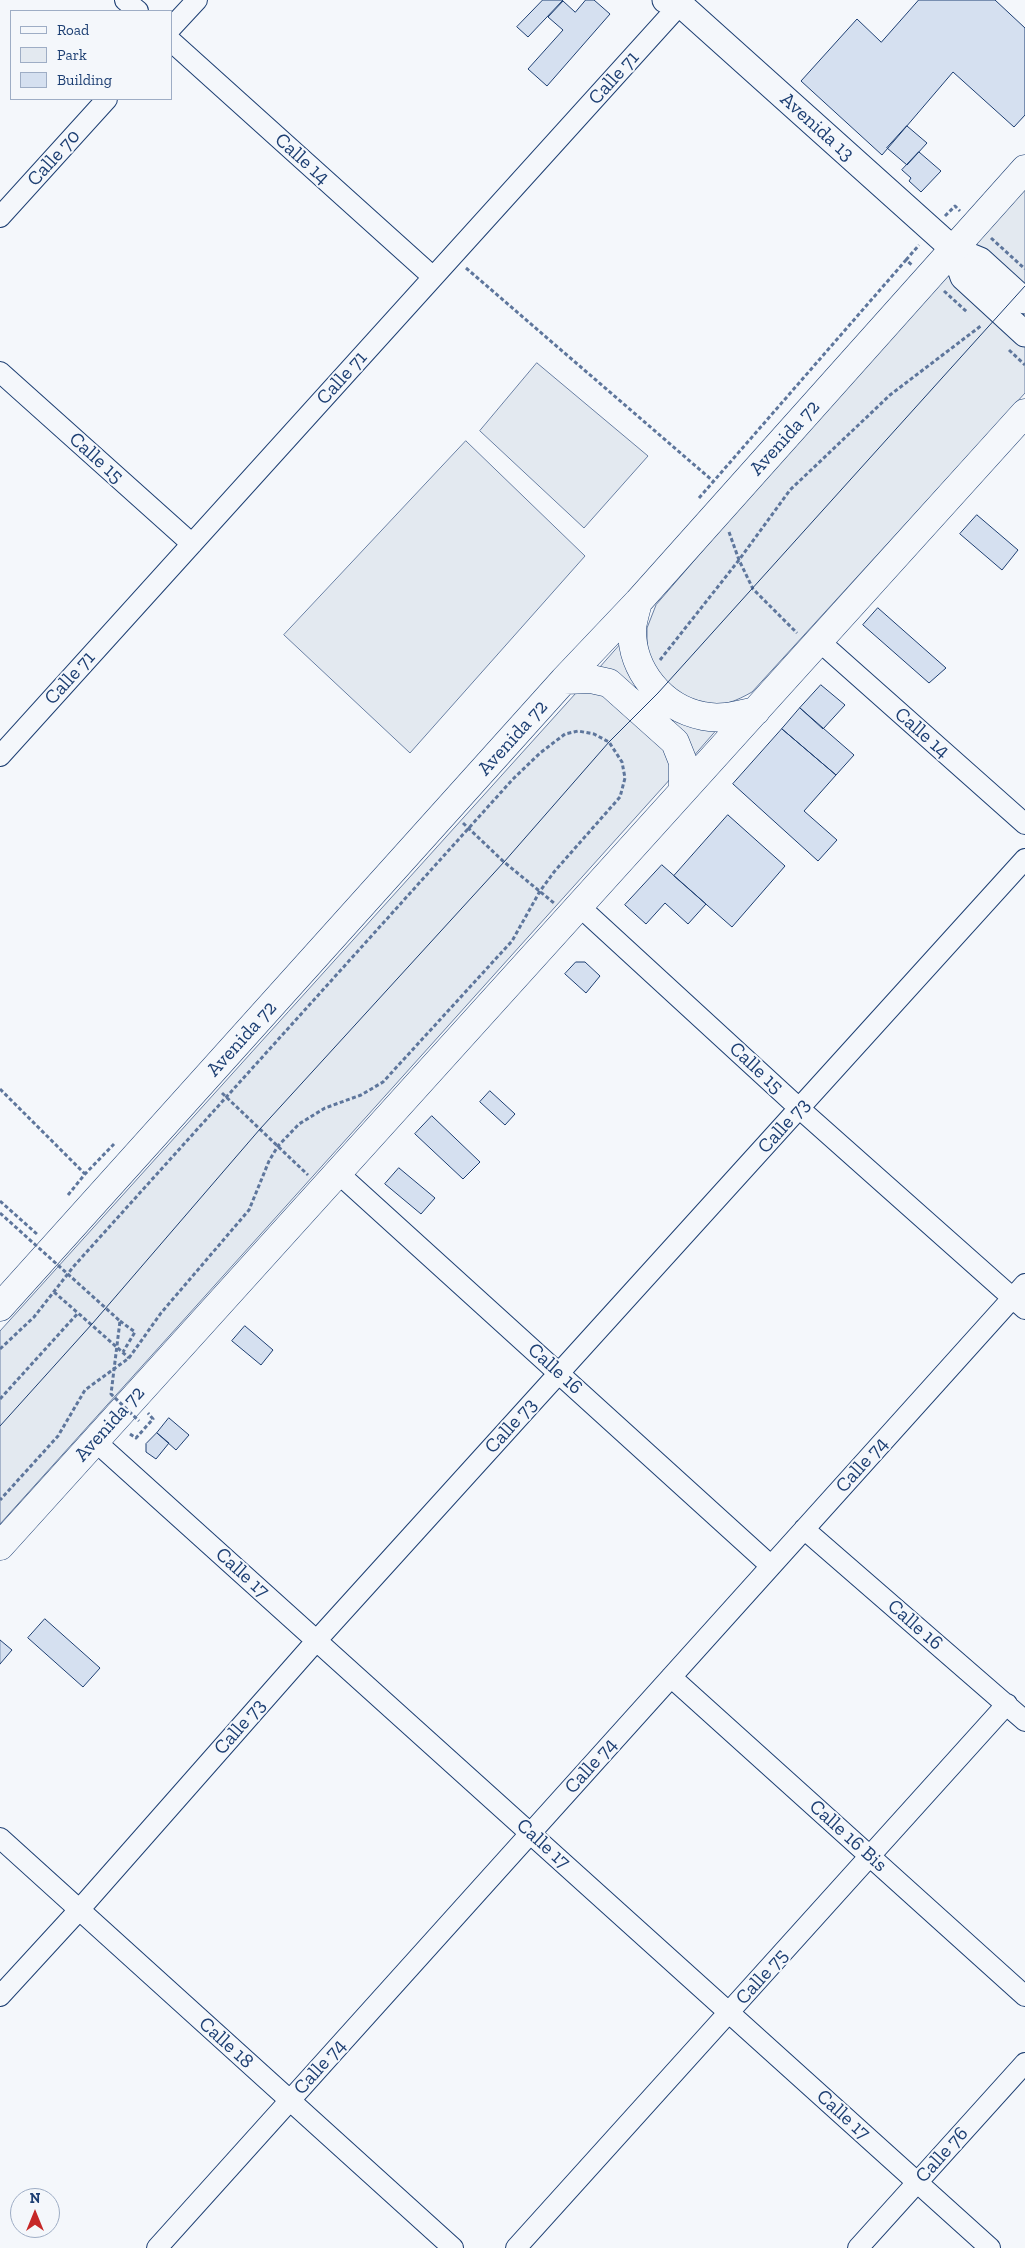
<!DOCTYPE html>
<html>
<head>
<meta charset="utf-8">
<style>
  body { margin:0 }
  #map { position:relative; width:1025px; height:2248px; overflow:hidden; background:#f4f7fb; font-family:"Zilla Slab",serif }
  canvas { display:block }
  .legend { position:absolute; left:10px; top:10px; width:162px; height:90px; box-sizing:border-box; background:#f4f7fb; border:1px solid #9eadc5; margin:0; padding:6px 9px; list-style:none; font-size:15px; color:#1d3f73 }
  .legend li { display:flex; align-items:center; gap:10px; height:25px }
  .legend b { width:25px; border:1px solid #9eadc5 }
  .north { position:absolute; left:10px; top:2188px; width:50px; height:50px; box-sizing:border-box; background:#f4f7fb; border:1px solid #9eadc5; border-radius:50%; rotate:0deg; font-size:14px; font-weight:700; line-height:20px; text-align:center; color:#1d3f73 }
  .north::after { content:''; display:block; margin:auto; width:18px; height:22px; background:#c62828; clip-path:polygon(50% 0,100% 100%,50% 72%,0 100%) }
</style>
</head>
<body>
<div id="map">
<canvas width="1025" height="2248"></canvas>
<ul class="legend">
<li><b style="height:6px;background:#f4f7fb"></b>Road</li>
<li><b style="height:14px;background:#e3e9f0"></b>Park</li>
<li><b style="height:14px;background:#d5e0f0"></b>Building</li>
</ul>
<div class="north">N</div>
</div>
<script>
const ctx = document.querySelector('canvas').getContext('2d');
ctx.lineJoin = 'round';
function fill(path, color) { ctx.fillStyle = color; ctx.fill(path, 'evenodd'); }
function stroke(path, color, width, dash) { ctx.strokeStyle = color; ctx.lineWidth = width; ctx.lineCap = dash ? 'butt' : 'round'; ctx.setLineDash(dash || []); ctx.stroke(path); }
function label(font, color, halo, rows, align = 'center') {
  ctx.font = font + ' "Zilla Slab",serif'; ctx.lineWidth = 4; ctx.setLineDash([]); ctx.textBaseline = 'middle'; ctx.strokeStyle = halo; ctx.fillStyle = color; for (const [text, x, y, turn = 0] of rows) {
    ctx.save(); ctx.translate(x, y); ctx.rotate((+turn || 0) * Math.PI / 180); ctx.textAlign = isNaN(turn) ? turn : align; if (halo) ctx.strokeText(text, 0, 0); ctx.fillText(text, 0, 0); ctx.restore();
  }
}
const green = new Path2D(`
  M1025 184V289L972 241Z
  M944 272 1025 344V393L752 692C719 711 710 705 675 696L647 654V628L656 605Z
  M537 363 648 456 584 528 480 431Z
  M466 441 585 556 410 753 284 635Z
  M625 639 626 661 719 727 692 758 596 672Z
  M598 688 671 752 672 777 0 1524V1331L576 693Z`);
const building = new Path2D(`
  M543 0H563L528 37 517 27Z
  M586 0H594L610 14 547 86 528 69 563 30 548 17 563 1 575 12Z
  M919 0H995L1025 28V115L1014 127 953 72 882 155 801 81 857 19 881 42Z
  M907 126 927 143 907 165 887 148Z
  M919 152 941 171 921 192 909 181 911 178 902 170Z
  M977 515 1018 550 1002 570 960 534Z
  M878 608 946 668 929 683 863 625Z
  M821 685 845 705 823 729 800 708Z
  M800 708 854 755 836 775 782 729Z
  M782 729 836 775 804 811 837 840 818 861 733 784Z
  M728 815 785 866 732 927 674 876Z
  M662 865 706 904 688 924 665 903 646 924 625 905Z
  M576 962H585L600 976 586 993 565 974Z
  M490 1091 515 1114 505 1125 480 1102Z
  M432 1116 480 1162 463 1179 415 1134Z
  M399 1168 435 1198 421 1214 385 1184Z
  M245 1326 273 1350 261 1365 232 1341Z
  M169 1418 189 1435 176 1450 157 1433Z
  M157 1433 169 1443 156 1459 146 1452V1444Z
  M45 1619 100 1668 83 1687 28 1638Z
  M0 1640 12 1650 0 1664Z`);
const path = new Path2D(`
  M945 216 955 206 960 211
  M991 238 1025 269
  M906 260 919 245
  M466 268 713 481
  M944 291 967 312
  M1009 350 1025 365
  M699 498 906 260 912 265
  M729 532 739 560 753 589 797 633
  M660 660 739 560 790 490 890 395 982 325
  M463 823 504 862 554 903
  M0 1089 85 1174
  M222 1093 308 1175
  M68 1195 85 1174 114 1144
  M0 1201 38 1235
  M54 1292 78 1313
  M120 1321 135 1332 123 1352
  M0 1349 34 1317 74 1266 513 779 540 753 565 734 578 731 594 734 609 742 622 762 625 778 620 797 554 872 540 891 512 941 383 1082 361 1095 325 1108 299 1124 278 1146 269 1161 249 1210 161 1313 129 1358 85 1390 58 1436 0 1500
  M0 1399 78 1313 129 1358
  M130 1434 136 1438 153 1419 148 1413`);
const minor = new Path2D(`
  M125 0 138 11
  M171 28 197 0
  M171 41 433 277
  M0 217 107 99
  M0 372 192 544
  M819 641 1025 824
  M0 756 684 0
  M579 906 800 1109 1025 1309
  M338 1173 771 1566
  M95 1441 990 2248
  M804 1529 1025 1721
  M671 1677 1025 1996
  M0 1838 453 2248
  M0 1996 79 1910 317 1640 1025 859
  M157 2248 1025 1284
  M516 2248 1007 1704
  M858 2248 1025 2063`);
const major = new Path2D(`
  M665 0 680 4 953 249 980 260 1025 301
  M953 249 963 277 1025 334`);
const highway = new Path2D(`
  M638 602C636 610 633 620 632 628 631 670 662 708 703 716 721 720 738 715 756 711
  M564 680 591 679 609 683 675 742 683 762V791
  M0 1307 564 680 638 602 1025 169
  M0 1546 1025 413`);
const tram = new Path2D(`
  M0 1426 92 1324 260 1129 504 862 609 742 658 693 1025 286`);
const pathBridge = new Path2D(`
  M0 1213 120 1321 111 1394 139 1421`);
const streetNames = [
  ["Calle 71",614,78,-48],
  ["Avenida 13",817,127,42],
  ["Calle 70",54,158,-48],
  ["Calle 14",302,159,42],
  ["Calle 71",342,378,-48],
  ["Avenida 72",785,438,-48],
  ["Calle 15",96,458,42],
  ["Calle 71",70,678,-48],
  ["Calle 14",922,733,41],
  ["Avenida 72",513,738,-48],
  ["Avenida 72",242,1039,-48],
  ["Calle 15",756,1068,43],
  ["Calle 73",784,1126,-48],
  ["Calle 16",555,1369,42],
  ["Avenida 72",110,1424,-48],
  ["Calle 73",511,1426,-48],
  ["Calle 74",862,1465,-48],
  ["Calle 17",242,1573,42],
  ["Calle 16",915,1625,41],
  ["Calle 73",240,1727,-49],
  ["Calle 74",591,1766,-48],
  ["Calle 16 Bis",848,1836,42],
  ["Calle 17",543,1844,42],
  ["Calle 75",762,1977,-48],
  ["Calle 18",226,2043,42],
  ["Calle 74",320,2067,-48],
  ["Calle 17",843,2115,42],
  ["Calle 76",942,2155,-48]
];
fill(green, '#e3e9f0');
stroke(green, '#687fa3', 1);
fill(building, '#d5e0f0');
stroke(building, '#1d3f73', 1);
stroke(minor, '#1d3f73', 22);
stroke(major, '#1d3f73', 27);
stroke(highway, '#1d3f73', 29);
stroke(path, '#5e769c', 3, [4, 2.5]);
stroke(minor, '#f4f7fb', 20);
stroke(major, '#f4f7fb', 25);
stroke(highway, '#f4f7fb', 28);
stroke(tram, '#1d3f73', 1);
stroke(pathBridge, '#5e769c', 3, [4, 2.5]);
label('20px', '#1d3f73', '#f4f7fb', streetNames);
</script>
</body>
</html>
